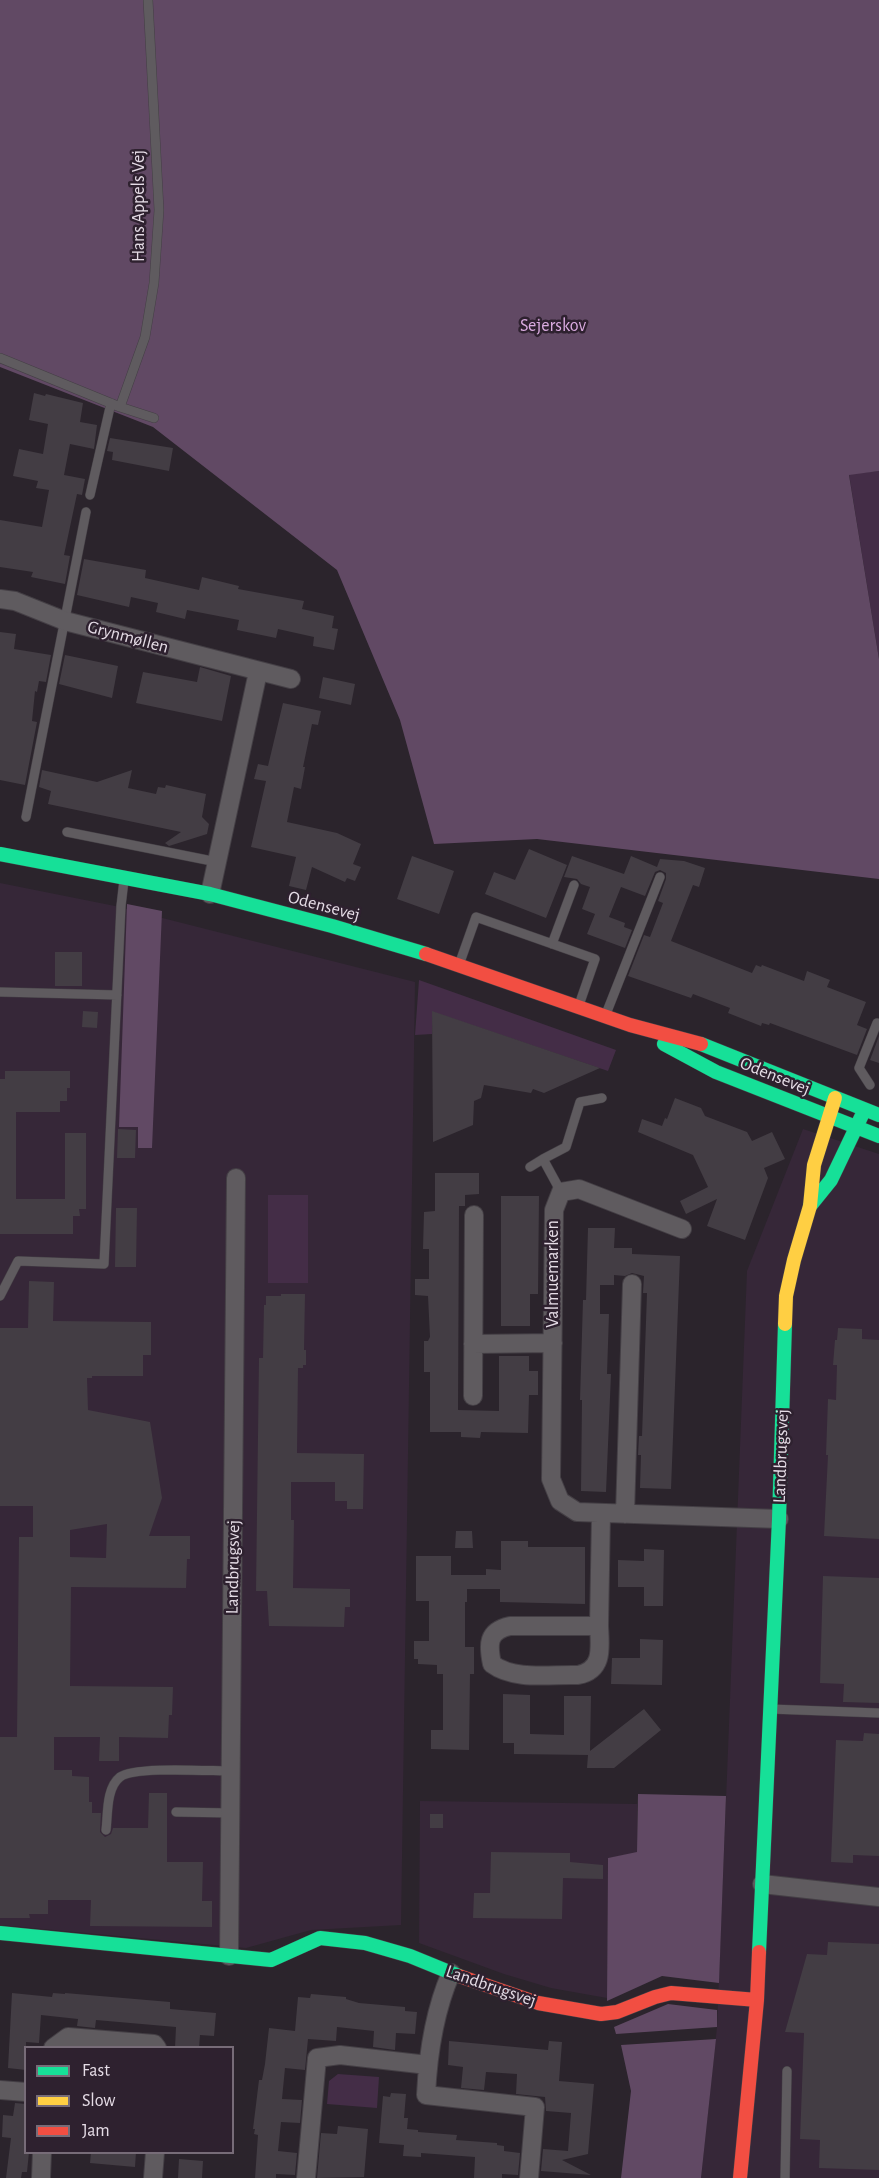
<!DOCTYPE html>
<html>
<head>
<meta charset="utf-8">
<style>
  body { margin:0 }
  #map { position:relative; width:879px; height:2178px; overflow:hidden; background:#2b242c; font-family:"Alegreya Sans",sans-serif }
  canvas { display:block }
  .legend { position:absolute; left:24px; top:2046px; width:210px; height:108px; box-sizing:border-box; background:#2e212f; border:2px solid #776c78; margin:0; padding:8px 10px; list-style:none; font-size:18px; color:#e5dce6 }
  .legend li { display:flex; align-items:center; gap:12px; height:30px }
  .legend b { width:30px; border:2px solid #776c78 }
</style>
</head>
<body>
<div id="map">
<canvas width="879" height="2178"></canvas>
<ul class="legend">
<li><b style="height:8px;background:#16e098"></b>Fast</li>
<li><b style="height:8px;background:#ffcf43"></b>Slow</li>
<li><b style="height:8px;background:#f24e42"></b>Jam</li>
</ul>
</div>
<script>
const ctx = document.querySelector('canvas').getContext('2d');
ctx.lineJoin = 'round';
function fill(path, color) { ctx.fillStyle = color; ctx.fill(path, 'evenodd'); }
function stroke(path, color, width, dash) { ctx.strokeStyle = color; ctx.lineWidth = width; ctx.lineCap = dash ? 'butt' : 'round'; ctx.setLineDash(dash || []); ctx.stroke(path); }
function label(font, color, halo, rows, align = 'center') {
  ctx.font = font + ' "Alegreya Sans",sans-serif'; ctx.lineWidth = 5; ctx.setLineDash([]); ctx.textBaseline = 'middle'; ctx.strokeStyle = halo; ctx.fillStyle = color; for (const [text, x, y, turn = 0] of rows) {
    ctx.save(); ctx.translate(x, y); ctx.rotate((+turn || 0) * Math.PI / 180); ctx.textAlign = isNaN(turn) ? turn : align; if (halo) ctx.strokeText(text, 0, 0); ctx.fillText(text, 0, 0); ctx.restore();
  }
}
const built = new Path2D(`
  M0 883 115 906 415 982 401 1925 311 1930 246 1948 0 1925Z
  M803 1129 879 1154V2178H701L717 2027 747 1271Z
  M420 1801 637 1804V1853L608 1858 607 1998 551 1988 504 1974 419 1943Z`);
const green = new Path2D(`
  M879 471V659L849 474Z
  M419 980 616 1050 608 1071 433 1012 432 1034 415 1035Z
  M268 1195H308V1283H268Z
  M338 2074 379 2077 377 2108 327 2104 329 2081Z`);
const forest = new Path2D(`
  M0 0H879V471L849 475 879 659V879L537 839 434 844 400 720 337 570 153 427 0 367Z
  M127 904 162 911 152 1148H138V1127H119Z
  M638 1794 726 1796 719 1983 662 1976 607 2001 608 1858 637 1852Z
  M668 2004 717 2010V2027L616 2034 614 2027Z
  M716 2039 701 2178H621L631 2091 621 2045Z`);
const building = new Path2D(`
  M34 393 45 396 46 394 83 403 80 422 97 425 94 449 70 444 64 475 85 479 82 495 77 494 64 555 70 556 65 584 31 577 33 572 0 567V520L42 527 49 490 36 488 38 481 13 476 19 449 43 454 48 424 29 420Z
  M110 438 173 448 169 471 112 460 113 452 107 451Z
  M84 559 146 570 145 578 199 590 202 577 239 586 238 589 304 601 302 609 334 616 332 628 338 629 334 650 313 646 314 637 278 629 276 638 237 630 239 620 187 610 185 619 156 612 158 603 131 597 129 607 77 595Z
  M0 632 16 634 14 649 51 655 46 682 39 681 37 692 35 691 32 721 37 722 25 785 0 780Z
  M65 655 118 666 112 698 59 684Z
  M200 667 231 676 222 721 136 703 143 672 197 682Z
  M323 677 355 684 351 705 319 698Z
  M283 703 321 711 318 725 312 724 303 767H305L301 789 294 787 287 822 337 833 361 844 353 864 361 867 355 881 347 878 345 882 312 867 306 890 289 886 296 857 251 847 266 781 254 779 258 764 268 766Z
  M42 770 97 782 132 770 128 788 156 794 158 787 165 788 166 785 206 794 202 817 209 824 207 834 169 846 165 843 181 832 48 804 51 791 39 787Z
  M529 849 567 865 546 918 485 894 494 872 515 880Z
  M412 856 454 871 439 914 397 899Z
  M572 856 624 874 631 856 657 867 660 859 684 861 705 868 699 887 693 885 671 941 752 973 756 965 761 967 762 965 804 981 807 971 830 980 827 987 866 1002 857 1025 867 1029 857 1055 770 1023 769 1025 762 1023 761 1026 728 1013 730 1008 693 994 691 998 628 976 644 935 650 937 663 903 658 901 666 879V873L660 870 655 872 645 896 621 887 609 917 625 923 624 927 632 930 625 948 587 934 595 914 582 909 590 887 581 884 577 879 564 877Z
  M55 952H82V986H55Z
  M83 1011 98 1012 97 1028 82 1027Z
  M432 1011 600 1068 544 1093 533 1089 531 1093 484 1085 481 1098 474 1101 473 1125 433 1142Z
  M879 1036V1063L870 1060Z
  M5 1071H70V1088H67V1101H60V1112H16V1199H65V1133H86V1209H79L80 1216H73V1234H0V1079H5Z
  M675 1098 701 1108 705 1116 747 1132 752 1141 772 1132 785 1159 764 1168 768 1178 745 1240 707 1226 717 1199 686 1214 680 1201 708 1187 693 1155 638 1132 642 1119 662 1126 665 1118 667 1119Z
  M118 1129 136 1130 135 1158H117Z
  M435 1173H479V1194L465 1195V1206H459L458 1410 499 1411V1356H529V1371H538V1395H529L528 1433 481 1432 480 1438 461 1437V1432H430V1372H424V1341H428L430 1337 428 1296 415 1295V1279H429V1249H423L424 1212 435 1211Z
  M501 1196H539L538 1294H530V1326H501Z
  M116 1208H137L136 1267H115Z
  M588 1228H615L614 1248H632V1254L680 1256 671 1489 640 1488 641 1455H638L639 1436H642L647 1293H643L644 1276 632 1273 625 1276 614 1275V1285H600V1314H609L607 1374H611L606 1492 581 1491 582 1400H580L583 1300H586Z
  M29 1281 54 1282 53 1321 151 1322V1355H143V1376H92V1378H87L88 1410 150 1422 162 1498 149 1536H190V1559H187L186 1588 71 1587 70 1686 173 1687 172 1715H169L168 1738 119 1737V1761H99L100 1737H54V1770H72V1776L89 1777V1802H92V1813H101L100 1832 105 1837 111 1834 113 1828H148L149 1793H167V1862H203L202 1901H212V1927L90 1926 91 1900H48V1914H29L30 1918H0V1737H17L19 1537H33V1506H0V1328H28ZM107 1524 106 1558 70 1557V1530Z
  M281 1294H305L304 1350H306V1365H303V1368H298L297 1453 364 1454 363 1509H347V1501H335V1482H291V1520H294L293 1588 350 1589V1607H345L344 1627 269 1626 267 1591H256L259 1358H263L264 1305H266V1296H281Z
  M838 1328 862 1329V1339L879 1340V1539L824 1536 828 1455H826L828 1399 836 1400 837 1365H833L835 1340H837Z
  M456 1531H472L473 1548H455Z
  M501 1541H528V1547H585V1604L500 1602V1589H467V1602H465V1647H474V1674H470L469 1750 431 1749V1730H443V1674H437V1665L418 1664V1659H414V1641H429V1601H416V1556H451V1575H486V1569L501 1570Z
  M644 1549 664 1550 663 1606H644V1587H618V1560L644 1561Z
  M823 1576 879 1578V1703L843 1702 844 1684 820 1683Z
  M640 1639 663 1640 662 1685 611 1684 612 1658H640Z
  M503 1694 530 1695V1734L564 1735V1696H591L590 1751 644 1709 661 1730 614 1768H587L588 1755 514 1754V1743H503Z
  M864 1733 879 1734V1856L853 1855V1863L831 1862 836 1740 863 1741Z
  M430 1814H443V1828H430Z
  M491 1852 570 1853V1862L603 1865V1879L563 1878 562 1919 473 1918 474 1893H490Z
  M828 1942 879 1944V2170L819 2168 820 2140 800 2139 804 2033 785 2032 807 1954 827 1955Z
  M12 1993 52 1997 53 1993 65 1994V1993L170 2002V2009L216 2013 214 2036 200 2035 199 2048H175L176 2027 96 2020 95 2028 77 2026 78 2019 41 2015 39 2043 26 2042V2070L8 2068Z
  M311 1994 346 1997V1999L359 2003 405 2007V2011L417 2012 415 2034 396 2033 395 2050 373 2047 374 2031 337 2027 336 2041 308 2039 305 2070 285 2068 282 2099 302 2100 300 2123 281 2122 278 2151 297 2153 295 2175 276 2174V2178H255L258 2135 254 2134 255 2129H253L259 2080H262L265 2064 269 2028 295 2031 298 1997 310 1998Z
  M449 2041 548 2050 549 2041 562 2042 559 2081 594 2084 588 2154 562 2160 591 2175 541 2171 543 2149 568 2151 571 2113 546 2111 545 2097 516 2094 517 2074 486 2072 484 2090 461 2088 463 2067 448 2065Z
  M391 2093 406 2094 404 2118H408L407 2129 418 2130V2132L457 2135 456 2140 497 2143V2145L504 2146V2151L520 2153 518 2175 502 2174V2178H474L475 2157 421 2153V2157L403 2156 404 2145 379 2143 383 2096 390 2097Z
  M15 2103 26 2104 24 2145 26 2152H29L27 2172H22L21 2178H6L11 2138 2 2137 3 2115 13 2116Z
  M338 2126 368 2129 364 2177 317 2178 321 2133 337 2134Z
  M91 2152H136L135 2167 90 2163Z
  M179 2159 203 2161 202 2178H178Z`);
const lane = new Path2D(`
  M0 358 120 407 154 418
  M120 407 145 337 154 283 159 210 148 0
  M90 495 111 403
  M26 817 86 512
  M67 832 217 862
  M552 944 574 885
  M460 962 476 917 595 959 579 1005
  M0 992 117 995
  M606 1014 660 877
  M870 1085 859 1068 877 1023 879 1024
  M543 1159 566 1147 580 1102 602 1098
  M530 1167 543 1159 561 1192
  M0 1296 18 1261 104 1264 121 906 124 880
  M770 1709 879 1713
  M176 1812 230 1813
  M106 1830C108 1814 106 1788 120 1777 135 1766 209 1771 231 1771
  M785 2178 787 2071`);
const street = new Path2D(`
  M0 599 15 601 65 621 291 679
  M210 894 258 672
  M682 1229 579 1189 561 1192 554 1210 551 1479 560 1501 577 1512 779 1519
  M473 1344 553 1343
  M473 1396 474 1215
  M625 1514 632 1284
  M599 1626C600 1647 604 1670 578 1675 551 1674 515 1681 492 1664 488 1645 487 1631 510 1626H599L601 1514
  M762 1884 879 1897
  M229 1956 236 1178
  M451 1973C434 2012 428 2053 426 2095L535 2107 529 2178
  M53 2048 68 2037 154 2044 157 2048
  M0 2090 26 2092
  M41 2178 42 2152
  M153 2178 155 2152
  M306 2178 317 2058 340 2055 428 2065`);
const fast = new Path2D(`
  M0 854 210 894 332 926 426 954
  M664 1044 716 1072 879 1136
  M701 1044 879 1115
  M810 1206 831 1180 863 1113
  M0 1933 271 1960 320 1938 365 1943 410 1956 459 1976
  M759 1952 779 1519 785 1324`);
const slow = new Path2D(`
  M785 1324 786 1296 794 1260 810 1206 814 1165 835 1098`);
const jam = new Path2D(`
  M426 954 630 1025 701 1044
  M459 1976 538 2003 601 2014 617 2012 655 1997 671 1993 757 2000
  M740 2178 757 2000 759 1952`);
const streetNames = [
  ["Hans Appels Vej",139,206,-90],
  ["Grynmøllen",128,637,15],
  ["Odensevej",324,906,15],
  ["Odensevej",775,1076,22],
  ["Valmuemarken",553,1274,-90],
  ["Landbrugsvej",781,1456,-88],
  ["Landbrugsvej",233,1567,-89],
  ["Landbrugsvej",491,1986,19]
];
const parkNames = [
  ["Sejerskov",553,326]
];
fill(built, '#362738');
fill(green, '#442d47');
fill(forest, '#614964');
fill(building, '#433d44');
stroke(lane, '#443f45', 10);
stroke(street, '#443f45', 20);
stroke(fast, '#443f45', 15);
stroke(slow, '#443f45', 15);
stroke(jam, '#443f45', 15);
stroke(lane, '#5f5b5f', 9);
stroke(street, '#5f5b5f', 18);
stroke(fast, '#16e098', 14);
stroke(slow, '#ffcf43', 14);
stroke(jam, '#f24e42', 14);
label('18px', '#e5dce6', '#2e212f', streetNames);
label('18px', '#dbace1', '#2e212f', parkNames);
</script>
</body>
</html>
